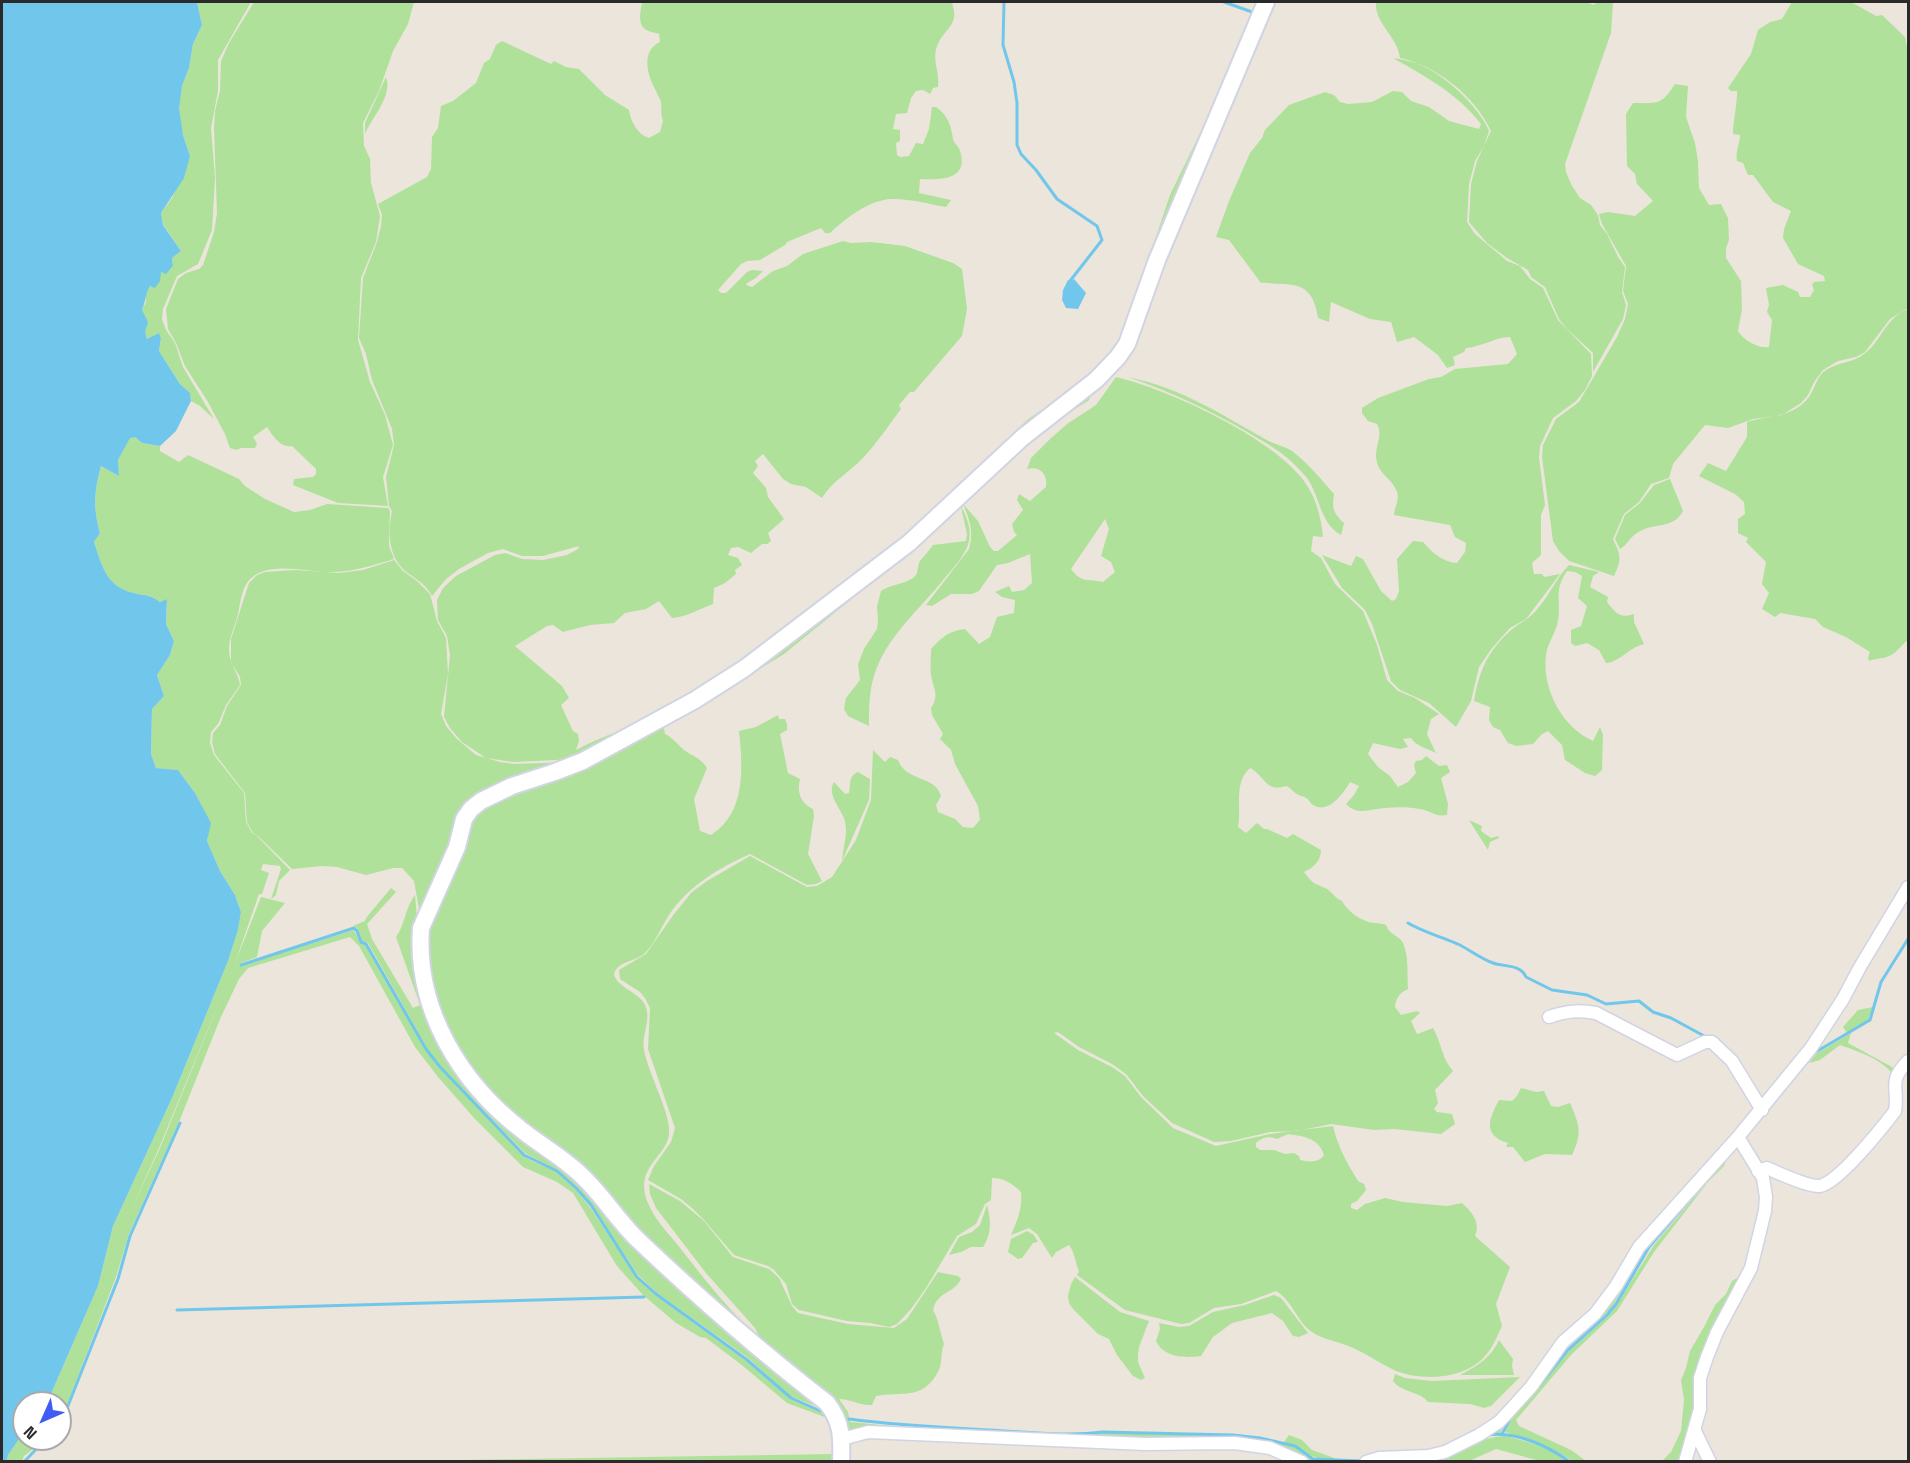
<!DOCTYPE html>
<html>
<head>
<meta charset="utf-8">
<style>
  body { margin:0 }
  #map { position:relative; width:1910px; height:1463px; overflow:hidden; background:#ebe5dc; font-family:"Space Grotesk",sans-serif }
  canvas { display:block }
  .frame { position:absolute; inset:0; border:3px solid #2a2a2a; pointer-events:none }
  .north { position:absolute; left:12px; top:1391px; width:60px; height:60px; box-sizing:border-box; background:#fff; border:2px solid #aaa; border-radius:50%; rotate:225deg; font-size:16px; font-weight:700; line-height:24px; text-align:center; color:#2a2a2a }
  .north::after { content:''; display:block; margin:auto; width:21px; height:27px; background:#405cf4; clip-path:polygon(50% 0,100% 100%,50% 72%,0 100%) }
</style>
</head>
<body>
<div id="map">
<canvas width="1910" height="1463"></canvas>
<div class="frame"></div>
<div class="north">N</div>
</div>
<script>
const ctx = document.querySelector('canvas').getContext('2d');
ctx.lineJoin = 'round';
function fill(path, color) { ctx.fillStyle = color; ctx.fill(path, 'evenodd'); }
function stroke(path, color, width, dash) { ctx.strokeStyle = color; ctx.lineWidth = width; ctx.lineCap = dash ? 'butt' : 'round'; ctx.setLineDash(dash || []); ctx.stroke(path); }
const green = new Path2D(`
  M197 2H251L218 60V91L211 128 215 178 212 230 198 264 177 276 163 309 162 319 166 330 175 343 183 367 214 419 200 406 191 401 190 393 180 384 159 351 161 338 159 333 148 340 144 332 142 310 146 302 145 293 161 272 166 273 173 266 172 258 181 251 163 224 161 213 172 198 190 156 183 135 178 108 182 86 189 68 193 44 202 25Z
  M254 2H414L408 24 393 51 379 91 363 123 364 146 370 159 371 183 380 216 376 242 361 278 358 340 370 382 385 415 393 445 383 477 388 506 338 503 293 485 294 479 313 477 316 474V469L292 446C280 448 273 436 267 427L253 437 257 444 255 448H241L236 450 230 448 225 434 208 402 185 366 176 343 168 329 166 309 178 279 186 273 199 269 203 265 214 232 217 213 214 128 215 111 220 91 221 61 229 43Z
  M638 2H952C953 8 956 15 953 21 949 31 940 35 936 49 933 62 940 74 938 87L933 88 930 94 923 90 916 91 911 98 907 113 896 114 893 129 900 130V141L896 143 897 155 900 157 909 156 916 143 923 144 929 129 932 107H936C948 115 951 126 953 139 954 144 959 146 960 151 969 180 941 180 920 179L919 193 951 200 946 207C929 204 908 198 890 199 868 201 846 218 830 233H825L821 228 787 242 785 245 760 260 747 261 741 264 718 290 721 293H726L747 272 752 270 763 271 756 278 747 283 746 285 752 287 773 271 787 266 803 254 843 241 851 243 871 242 905 246 953 263 962 269 967 309 962 336 914 392H910L899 405 901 409C889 425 877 443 863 458 850 472 832 481 822 498L806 487 791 484 783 479 763 454 755 461 758 466 753 473 766 488 768 497 784 519 768 533 771 541 767 544H762L751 553 738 547 731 548 728 555 738 558 742 565 735 570 736 574 725 583 714 588 713 604C699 609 687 617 672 618L659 601 646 609 625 613 614 623 590 625 563 632 553 625 547 626 515 646 562 686 569 698 561 705 573 731 578 734 579 741 576 750C607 733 641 725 671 707 803 631 916 527 1024 423 1033 414 1045 409 1054 402 1081 383 1108 360 1124 332L1170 195 1206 121 1209 120 1215 108H1217L1218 98 1252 19 1256 2H1265L1154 259 1126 338 1117 354 1097 376 1012 441 917 531 777 642 726 677 674 709 576 759 513 762 486 758 462 742 450 728 444 717 450 655 447 636 438 620 437 600 443 588 456 576 495 555 505 553 522 559 543 560 567 555 578 549 579 546 543 556H522L503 549 488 553 459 569 446 579 432 596C426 584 414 578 404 570 388 555 388 531 392 511L389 506 386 477 394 445 392 429 372 380 366 354 359 338 363 278 377 242 381 226 382 215 378 204 427 177 431 169 432 137 438 128 441 106 453 101 476 83 484 63 490 59 496 45 502 41 551 64 554 61 566 67 579 69 605 95 629 110C631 122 637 134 649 138L660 132 663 121C660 113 662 110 661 102 660 98 657 94 655 89 647 74 641 51 660 42L659 34C655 32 652 33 649 31 637 28 640 12 642 3Z
  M1376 2H1587L1593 5 1598 2H1613L1611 33 1565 164 1566 172 1572 186 1580 198 1591 205 1598 215 1600 225 1607 234 1618 257 1625 267 1622 292 1626 305 1623 319 1593 372V353L1567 329 1559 319 1545 287 1531 277 1528 270 1507 258 1487 243 1469 222 1471 184 1477 161 1491 131C1475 96 1437 66 1400 58 1398 37 1374 23 1376 2Z
  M1792 2H1851L1876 16 1882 15 1905 37 1908 52V308L1890 319 1865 352 1856 357 1838 361 1823 370 1814 382 1808 395 1801 403 1782 415 1753 419 1728 428 1705 425 1673 464 1669 478 1651 484 1639 502 1624 514 1613 539C1621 556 1622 559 1614 576L1569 561 1559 551 1553 541 1542 457 1543 445 1556 419 1579 402 1617 337 1625 319 1628 304 1623 291 1626 266 1602 224 1599 214 1608 212 1635 216 1653 201 1637 184 1635 174 1627 166 1626 114 1633 103C1657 103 1661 106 1675 84L1688 86 1686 117 1695 143 1698 161 1699 188 1709 205 1721 204 1728 218 1729 240 1726 248V258L1741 281 1742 309 1738 331C1743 340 1759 349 1769 347L1772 320 1767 312 1769 305 1766 288 1783 285 1798 292 1800 297H1810L1814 290 1812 285 1814 282 1825 281 1824 276 1798 264 1783 238 1784 229 1791 211 1773 202 1753 175H1748L1743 163 1737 161C1735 152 1740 144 1740 135L1733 134C1733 124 1738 97 1737 91H1731L1728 88 1751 54 1758 30 1770 22 1782 19Z
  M1393 58C1401 59 1409 61 1416 63 1443 73 1478 105 1489 131L1484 146 1475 161 1469 184 1467 222 1475 234 1487 244 1507 261 1520 266 1530 279 1543 288 1558 320 1591 354 1592 376 1585 390 1576 401 1553 418 1540 446 1539 458 1545 505 1541 515V555L1532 563 1534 574H1542L1544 577 1560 574 1526 619 1510 628 1492 648 1479 667 1471 701 1456 727 1429 703 1400 690 1391 681 1372 624 1365 610 1342 588 1322 555 1351 566 1356 556 1363 559 1381 591 1392 601 1396 599 1399 591 1397 559 1413 541 1423 542C1433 553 1442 562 1457 563L1465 552 1466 543 1455 537 1450 525 1394 515C1394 507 1400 501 1397 492 1392 477 1377 475 1376 456 1376 444 1383 435 1377 424L1368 421 1362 413V408L1378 398 1429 379 1441 377 1455 369 1508 364 1517 354 1510 337C1495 337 1482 347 1466 348L1464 352 1453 357 1455 365 1447 368 1438 355 1414 337 1397 342 1391 322 1370 319 1331 302 1329 322 1318 318C1314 293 1306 284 1280 284 1273 284 1268 282 1261 283L1229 240 1216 237 1229 201 1250 153 1262 138 1265 130 1289 105 1325 92 1334 95 1340 102 1348 104 1372 102 1393 91 1402 92 1411 101 1429 107 1449 121 1479 129 1481 124C1458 94 1425 76 1393 58Z
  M386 77C393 96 372 117 365 134V123Z
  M1908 309V640C1901 645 1897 653 1889 656 1883 659 1876 658 1869 661L1868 657 1870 652 1846 637 1823 627 1815 619 1780 613 1775 617 1762 609 1769 593 1762 584 1766 562 1746 542 1748 538 1738 533V519L1745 514 1744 502 1735 494 1699 476 1708 463 1726 471 1747 437V422C1769 415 1793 418 1809 397 1815 388 1817 376 1826 370 1838 362 1853 363 1864 354 1882 341 1884 319 1908 309Z
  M1116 377C1168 389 1273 438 1304 481 1316 497 1321 517 1323 537L1313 536 1311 551 1321 558 1335 584 1363 611 1377 645 1387 680 1398 691 1415 698 1439 714 1431 719 1427 734 1436 753C1428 749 1416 746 1411 738L1403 739 1408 747 1400 749 1373 743 1368 754 1378 767 1390 776 1398 787 1408 782 1416 773 1414 765 1416 761 1422 760 1426 756 1439 766 1447 765 1450 772 1441 778 1448 804 1447 815C1434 817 1432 811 1420 809 1409 807 1397 807 1386 808 1372 808 1358 817 1346 804L1354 795 1359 786 1350 782C1344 792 1329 815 1313 805 1310 803 1309 799 1306 798 1303 796 1300 796 1297 794 1292 791 1291 788 1286 786 1266 793 1265 776 1250 768 1233 783 1242 808 1238 827L1246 833 1257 823 1264 829H1267L1287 838 1293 834 1321 850C1321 861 1313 868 1304 872 1315 886 1313 882 1327 889 1333 893 1335 898 1342 901 1346 909 1357 918 1366 921 1372 924 1378 922 1386 925 1389 935 1399 935 1403 943 1409 956 1407 975 1408 989 1400 993 1396 997 1395 1007L1401 1015 1417 1011 1420 1013 1411 1021 1417 1034 1433 1028C1442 1044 1441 1057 1453 1071L1435 1090 1438 1103 1434 1109 1437 1112 1452 1114 1455 1124 1441 1134 1394 1129 1374 1130 1331 1124 1297 1131 1270 1132 1231 1141 1214 1142 1172 1123 1143 1096 1126 1074 1112 1064 1079 1047 1058 1032 1054 1033 1078 1050 1112 1067 1125 1076 1141 1097 1173 1128 1216 1146 1270 1134 1333 1126C1338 1147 1347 1163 1358 1181L1364 1184 1366 1190 1357 1201 1351 1204V1208L1357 1210 1365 1204 1385 1198 1403 1202 1447 1206 1462 1203C1472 1212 1481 1223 1475 1236L1510 1267 1496 1304 1502 1326C1498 1334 1495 1343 1489 1351 1470 1379 1426 1382 1396 1371 1381 1364 1367 1354 1351 1347 1340 1342 1321 1339 1312 1332 1297 1322 1292 1300 1276 1291L1241 1304 1214 1308 1189 1323 1181 1324 1125 1310 1077 1275 1079 1271C1075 1263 1075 1252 1069 1245L1056 1252 1052 1258 1037 1234 1029 1228 1011 1235C1017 1221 1023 1207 1021 1192 1013 1184 1004 1178 992 1178L991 1200 985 1204 976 1224 957 1236 926 1288 911 1309 897 1324 889 1327 870 1323 847 1321 799 1310 792 1304 786 1284 774 1270 768 1266 734 1255 704 1220 692 1208 681 1199 648 1180 654 1166 671 1142 675 1128 648 1049 650 1008 645 998 640 992 620 979 619 970 646 954 674 914 692 892 707 881 750 856 807 887 817 886 832 877 856 840 871 800 873 750 885 762 890 757 898 760C906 782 935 775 941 796L936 805 938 812 955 819 963 827 973 828 980 820 978 806 955 764 951 750 940 739 943 734 932 715 931 708C940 695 933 688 931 675 930 666 931 658 931 649 942 637 949 631 965 629L979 644 990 637 997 617 1014 613 1015 600 1002 597 995 592 1009 586 1012 592 1024 590 1032 583 1030 554 1008 563 997 565 979 591 972 594H951L932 606 926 605 969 549C975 530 968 516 961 499L1008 455 1095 390 1088 401 1051 424 1028 441 963 504 978 521 990 547 994 551H998L1017 535 1014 532 1012 524 1023 510 1017 500 1019 494 1030 501 1046 487C1048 474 1040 466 1027 469L1031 458 1049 440 1067 424 1096 405ZM1105 519 1109 529 1101 556 1111 562 1115 572 1103 582C1087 578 1082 584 1071 569ZM1288 1134C1303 1136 1319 1138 1324 1155 1319 1163 1309 1162 1300 1160L1299 1156 1294 1153 1285 1154 1274 1150H1260L1256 1147V1143C1262 1137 1270 1136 1277 1139Z
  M1128 377C1184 389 1218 413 1267 440 1274 444 1284 446 1292 451 1308 463 1321 479 1334 494 1332 508 1333 513 1344 523L1341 535C1321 524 1320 499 1309 481 1305 475 1299 469 1294 464 1281 451 1264 442 1249 433 1210 410 1171 392 1128 377Z
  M130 437H135L142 443 160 446V451L179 462 188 455 239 479 245 486 265 499 294 512 310 510 327 504 388 508 390 511 389 546 394 559C371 566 349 573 326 572 303 571 262 560 247 583 241 592 240 604 238 614 235 627 229 636 229 650 229 663 238 672 240 685L226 705 218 724 211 732 210 743 214 755 244 793 246 822 252 833 257 836 290 870 279 881 276 895 271 899 281 869 280 866 263 864 261 870 269 873 262 894H259L235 963 261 897 285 903 262 931 257 957 241 963 239 966 354 930 360 942 365 945 425 1049 438 1067 523 1155 532 1161 555 1171 574 1188 590 1207 636 1277 654 1294 745 1360 790 1399 831 1417 825 1410 790 1396 747 1357 657 1293 638 1275 591 1204 576 1186 557 1170 525 1153 440 1066 427 1048 368 943 362 941 357 928 353 926 365 921 366 918 391 888 396 892 367 924 372 939 413 1008 420 1005 396 937C405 925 405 908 415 895L422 975 428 1006 447 1053 472 1087 515 1131 577 1176 627 1234 727 1325 830 1410 838 1425 839 1461 836 1460 397 1461 835 1454 834 1422 830 1419 787 1403 743 1366 706 1338 700 1337 676 1323 643 1295 617 1266 573 1193 557 1182 523 1167 475 1119 438 1077 415 1047 359 946 350 937 248 968 239 979 220 1019 179 1122 129 1234 116 1277 60 1423V1403H47L98 1286 113 1226 172 1098 228 961 238 930 241 912 235 895 220 871 207 841 210 823 195 793 178 770 156 768 151 754 152 709 164 696 157 675 170 655 174 641 166 624 167 599 160 602C152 595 148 596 138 594 107 588 103 569 94 542L100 533C93 506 94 493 101 466L119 476 118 460ZM228 981 160 1148 130 1212 159 1148Z
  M1670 479 1683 511C1673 530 1652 522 1637 533 1630 537 1627 545 1620 549L1615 539 1625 515 1640 503 1654 485Z
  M959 502C965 514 972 527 969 541 966 555 953 568 944 579 920 609 885 638 874 676 869 692 869 710 869 726L848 716 844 709 846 698 860 680 858 664 864 649 877 629 878 620 877 607 881 591C891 584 903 585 913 578 920 573 916 568 920 561 924 556 929 551 933 545L966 541 967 534 961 507 913 549 784 654 664 728 665 734C673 738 677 744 684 750 693 757 700 757 707 768L694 799 700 831 711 835C746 813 743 767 739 731L756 727 778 715 779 719H785L787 724V730L780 734 788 773 800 779C797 792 800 803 813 809L814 816 808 854 822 881 816 884 807 885 750 854C719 868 688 886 669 915 661 927 655 944 644 954 634 962 618 961 614 974 617 988 638 991 645 1005 652 1019 641 1035 644 1050 649 1075 667 1106 669 1128 672 1157 632 1164 648 1203 654 1218 666 1231 677 1244 695 1267 714 1292 735 1314 743 1323 755 1330 757 1342L533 1134 460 1059 427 974 428 920 476 811 650 730Z
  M394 560 402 570 417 581 430 594 437 621 446 638 448 674 441 714 446 726 457 739 476 755 500 762 514 764 573 762 480 798 420 914 414 881 402 868H393L366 875 337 867 322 866 292 869 258 836 253 833 247 822 245 793 215 754 212 742 213 733 220 725 227 706 241 685 240 677 231 662V639L249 583 257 575 265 572 295 570 339 573 363 570Z
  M1569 565 1599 572 1593 576 1590 587 1608 597 1607 602C1616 613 1619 619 1634 614V622L1644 644C1630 647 1620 662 1606 663L1599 650 1587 643 1575 646 1571 643V630L1581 626 1587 606 1578 598 1582 576 1575 572 1567 571C1552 592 1563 604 1557 625 1554 636 1547 644 1546 656 1542 689 1562 727 1593 741L1600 727 1603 735 1602 770 1595 776 1585 773 1565 760 1562 745 1548 731 1542 734 1533 744 1516 746 1508 743 1500 730 1493 727 1489 720 1490 707 1474 701C1479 671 1488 651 1510 631 1520 622 1529 620 1539 607 1550 594 1557 577 1569 565Z
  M858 772 870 779 869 800 842 861C843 845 849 833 844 818 839 806 827 794 834 782L845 794 849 793C851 785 848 776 858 772Z
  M1469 820 1482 826 1481 831 1491 838 1498 836 1499 838 1490 842 1488 850Z
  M1873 1007 1868 1020 1847 1033 1843 1027 1858 1010Z
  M1851 1033 1848 1043 1892 1067 1896 1072 1894 1076C1884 1060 1858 1051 1840 1045L1820 1060 1809 1063 1816 1054Z
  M1521 1088 1536 1092 1544 1091 1551 1106 1558 1107 1570 1103C1579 1124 1583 1133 1572 1155L1545 1154 1525 1162 1513 1147H1506L1508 1143C1482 1135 1489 1119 1499 1100L1512 1101 1517 1096Z
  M1726 1160 1724 1166 1708 1182 1654 1252 1617 1311 1571 1355 1516 1420 1519 1426 1571 1450 1586 1461H1573L1548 1447 1505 1432 1510 1421 1569 1351 1612 1312 1654 1245Z
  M649 1184 680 1201 704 1221 733 1257 769 1269 779 1278 792 1306 798 1313 848 1324 894 1328 907 1319 938 1272 958 1276 961 1279C953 1295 938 1290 933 1310 939 1320 940 1333 944 1344 940 1353 943 1363 938 1372 922 1401 902 1391 876 1396L872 1405C861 1406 851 1399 839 1399L848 1412 850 1422 946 1431 1090 1435 1104 1433 1233 1436 1260 1439 1294 1447 1308 1457 1319 1461H1307L1269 1446 845 1437 844 1428 765 1348 755 1328 706 1273 656 1208 650 1194Z
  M987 1205C991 1220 992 1234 983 1247H971L961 1252 949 1255 959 1237 972 1232 980 1225Z
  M1027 1231 1034 1235 1038 1242 1033 1243 1022 1258 1018 1259 1008 1252 1011 1239Z
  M1651 1242 1610 1310 1566 1350 1506 1421 1500 1433H1490L1469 1445 1424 1457 1497 1424 1639 1251Z
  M1753 1252 1750 1267 1715 1332 1705 1358 1698 1379 1699 1409 1687 1455 1683 1461 1661 1462 1671 1452 1681 1431 1684 1400 1681 1380 1686 1368 1690 1351 1704 1327 1715 1305 1726 1294 1732 1281 1744 1274 1746 1258Z
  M1075 1277 1120 1312 1149 1321 1139 1347 1138 1355V1362L1145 1378 1141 1380 1133 1376 1117 1355 1109 1339 1098 1334 1073 1309 1069 1303 1068 1296 1071 1284Z
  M1274 1295 1281 1298 1308 1333 1299 1337 1293 1336 1283 1321 1272 1313 1232 1323 1213 1337 1201 1356C1186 1358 1164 1358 1156 1341L1160 1329 1159 1323 1179 1327 1189 1326 1213 1312 1245 1305Z
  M1499 1340 1513 1359 1512 1366 1514 1375H1460C1477 1366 1491 1358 1499 1340Z
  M1395 1374 1405 1378 1432 1381 1520 1377 1491 1406 1484 1408 1470 1404 1428 1402C1420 1391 1402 1393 1393 1381Z
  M24 1432V1439H33L20 1451 34 1439H46L24 1456 22 1461 7 1462 8 1455Z
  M1289 1435 1302 1440 1312 1450 1337 1459C1329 1459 1320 1460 1312 1456 1301 1451 1297 1445 1284 1442Z
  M1505 1436C1528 1441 1549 1448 1569 1461H1540L1496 1449 1469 1461 1431 1462C1456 1454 1479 1437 1505 1436Z`);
const water = new Path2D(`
  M2 2H197L202 25 193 44 189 68 182 86 179 108 183 135 190 156 184 178 161 213 163 225 181 251 172 258 173 266 166 274 161 272 160 281 155 288 150 286C145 294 146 301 142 310L148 322 145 332 147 339 159 333 161 338 159 351 180 384 190 393 191 401 176 431 160 446 142 443 135 437 130 438 118 460 119 476 101 466C94 493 93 506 100 533L94 542C103 569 107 588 138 594 148 596 151 595 160 602L167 599 166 624 174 641 170 655 157 675 164 696 152 709 151 754 156 768 178 770 195 793 211 823 207 841 220 871 235 895 241 912 238 930 228 961 172 1098 113 1226 98 1286 47 1403H24V1432L8 1455 7 1462 2 1461Z
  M1074 279 1086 293 1078 309 1066 308 1062 300 1063 290 1068 280 1070 282Z`);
const stream = new Path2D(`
  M1004 2 1003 45 1014 82 1017 103V145L1021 154 1036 170 1057 199 1097 226 1102 240 1070 281
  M1224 2 1252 12
  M1408 923C1425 933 1443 937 1460 945 1471 951 1482 959 1493 963 1504 967 1521 964 1526 977L1552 990 1587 995 1606 1004 1639 1001 1653 1012 1671 1018 1706 1037
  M241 965 354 928 357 931 361 942 366 944 426 1049 440 1067 524 1155 557 1171 576 1188 591 1205 637 1277 656 1294 746 1359 791 1398 825 1413
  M1756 1124 1814 1053 1870 1020 1881 982 1908 939
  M177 1310 644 1297
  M1539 1386 1567 1351 1608 1314 1616 1304 1649 1247 1693 1196
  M849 1419C901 1426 954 1428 1006 1431 1038 1433 1071 1436 1103 1432L1233 1435 1260 1438 1295 1446 1313 1459 1362 1461
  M60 1426 118 1279 130 1236 180 1123
  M1502 1434 1511 1417 1529 1398
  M1488 1435C1516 1431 1548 1446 1570 1462
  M24 1462 42 1443 50 1439`);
const street = new Path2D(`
  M1549 1017C1566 1011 1579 1010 1596 1013L1677 1055 1705 1042H1712L1732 1061 1762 1110
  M1758 1171 1767 1168C1778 1173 1808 1187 1820 1186 1839 1182 1882 1128 1895 1111 1899 1085 1887 1083 1908 1061
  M1695 1431 1710 1462
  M842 1439 868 1432 1145 1444 1235 1443 1270 1448 1302 1462
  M1366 1462 1379 1458 1428 1456 1445 1452 1479 1435 1499 1422 1512 1408 1531 1387 1563 1342 1595 1314 1616 1286 1639 1247 1738 1137 1811 1048 1843 999 1860 967 1908 887
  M1685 1462 1700 1409V1378L1707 1357 1717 1332 1751 1268 1765 1211 1766 1197 1763 1178 1738 1137`);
const secondary = new Path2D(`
  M841 1462C842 1438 842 1422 827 1403 761 1352 698 1297 638 1240 618 1221 604 1197 584 1178 566 1159 543 1147 523 1131 460 1083 415 1009 421 928L457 847 464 819 471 809 481 801 512 786 555 772 583 761 695 700 745 668 909 543 1023 437 1096 380 1118 357 1127 344 1157 260 1266 2`);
fill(green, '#afe19a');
fill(water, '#71c7eb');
stroke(stream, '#71c7eb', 3);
stroke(street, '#d1d4e2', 15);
stroke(secondary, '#d1d4e2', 20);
stroke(street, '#fff', 12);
stroke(secondary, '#fff', 16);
</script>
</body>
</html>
